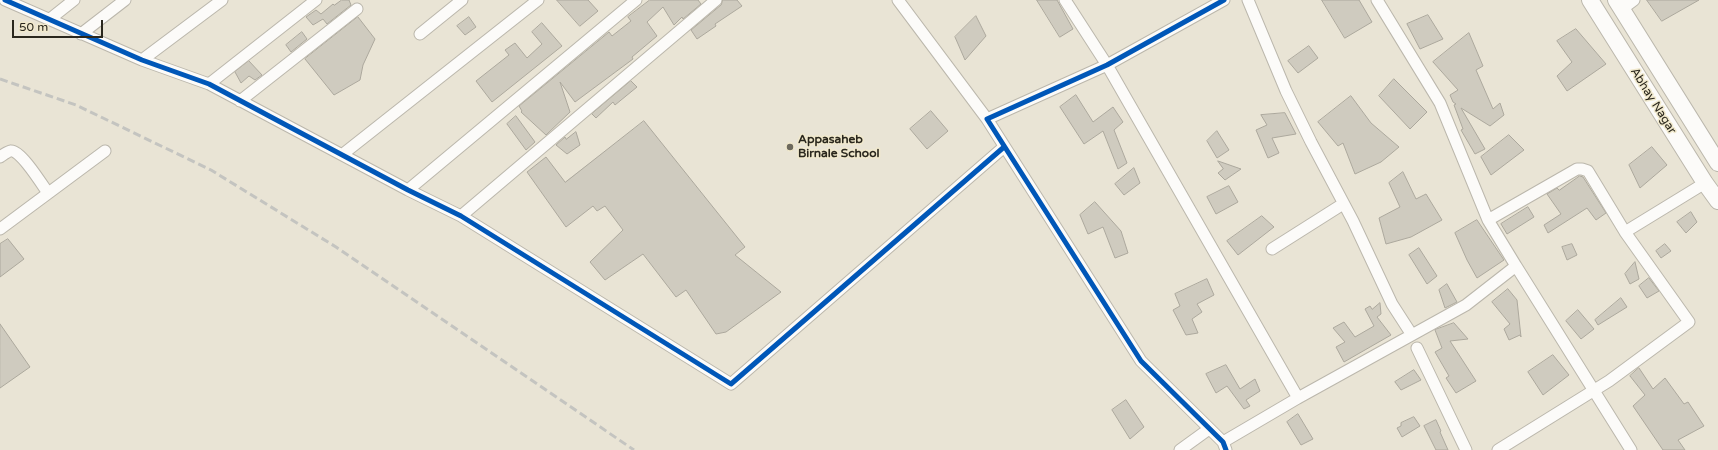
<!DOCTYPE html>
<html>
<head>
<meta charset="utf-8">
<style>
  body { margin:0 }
  #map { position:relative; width:1718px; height:450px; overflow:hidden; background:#e9e4d5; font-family:"Varela Round",sans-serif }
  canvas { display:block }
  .scale { position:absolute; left:12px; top:20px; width:91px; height:18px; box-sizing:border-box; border:2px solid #2a271d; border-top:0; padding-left:5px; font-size:12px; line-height:14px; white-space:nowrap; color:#2a271d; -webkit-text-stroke:3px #f1e9cd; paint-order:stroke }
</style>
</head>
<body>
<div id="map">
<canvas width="1718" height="450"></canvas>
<div class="scale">50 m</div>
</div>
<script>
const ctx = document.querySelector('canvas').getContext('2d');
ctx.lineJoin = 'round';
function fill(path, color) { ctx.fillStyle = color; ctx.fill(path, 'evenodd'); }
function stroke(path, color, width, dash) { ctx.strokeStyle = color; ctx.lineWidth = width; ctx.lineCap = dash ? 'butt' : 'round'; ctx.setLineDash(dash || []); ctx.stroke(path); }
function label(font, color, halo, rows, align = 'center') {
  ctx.font = font + ' "Varela Round",sans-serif'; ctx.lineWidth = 3; ctx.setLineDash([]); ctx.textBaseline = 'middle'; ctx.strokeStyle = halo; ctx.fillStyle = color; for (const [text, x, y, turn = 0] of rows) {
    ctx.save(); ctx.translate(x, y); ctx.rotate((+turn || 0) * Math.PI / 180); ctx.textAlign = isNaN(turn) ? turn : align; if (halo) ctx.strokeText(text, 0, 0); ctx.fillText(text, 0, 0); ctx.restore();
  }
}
const building = new Path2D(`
  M342 0H349L351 5 327 24 323 19 313 25 306 17 316 10 321 14 333 4 334 5Z
  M557 0H588L598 11 580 26Z
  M650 0H698L701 4 683 19 682 17 674 25 663 7 647 22 657 36 632 57 633 59 575 102 560 82 570 112 546 135 521 112 522 111 519 106 609 32 612 36 631 21 628 17Z
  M723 0H737L742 6 715 24 716 26 697 39 691 30 721 5Z
  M1037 0H1057L1073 29 1060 37Z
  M1322 0H1359L1372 22 1345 38Z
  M1647 0H1699L1662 21Z
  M1428 15 1443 39 1420 49 1407 24Z
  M976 16 986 36 965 60 955 37Z
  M358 17 375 39 363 65 360 80 334 95 305 59Z
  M469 17 476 27 465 35 457 26Z
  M542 23 562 46 492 102 476 81 509 55 505 50 515 43 527 58 542 44 532 32Z
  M1576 29 1606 64 1567 91 1557 76 1572 62 1557 41Z
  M302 32 307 39 291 52 286 45Z
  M1469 33 1483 66 1476 70 1493 109 1500 103 1504 115 1490 126 1461 108 1485 149 1475 154 1461 130 1463 129 1454 105 1456 104 1453 102 1450 95 1458 90 1433 62Z
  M1309 46 1318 58 1298 73 1288 61Z
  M249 61 262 75 255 80 249 76 241 83 235 72Z
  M1394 79 1427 112 1410 129 1379 96Z
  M631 81 637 87 615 105 613 102 596 118 592 114Z
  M1076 95 1093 122 1113 107 1123 122 1114 130 1127 163 1118 169 1103 131 1084 144 1060 107Z
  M1351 96 1371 123 1399 147 1381 162 1355 174 1343 143 1338 146 1318 122Z
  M931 111 948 131 927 149 910 129Z
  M1285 113 1296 134 1272 138 1279 153 1268 158 1256 130 1267 125 1261 115Z
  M516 116 535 142 526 150 507 124Z
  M644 121 745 247 735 255 781 292 726 332 716 334 686 290 676 297 643 254 605 280 590 262 623 230 605 206 597 211 593 206 566 227 527 172 546 157 565 182Z
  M1217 131 1229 150 1217 158 1207 141Z
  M576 132 580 145 567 154 556 145 565 137 566 139Z
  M1509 135 1524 150 1491 175 1481 157Z
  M1652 147 1667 165 1640 188 1629 165Z
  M1218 161 1241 169 1225 180 1218 173 1223 169Z
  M1134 168 1140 183 1124 195 1115 184Z
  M1403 172 1416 199 1426 194 1442 220 1411 237 1386 244 1379 218 1400 207 1389 183Z
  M1580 176 1583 177 1606 213 1596 220 1587 208 1548 233 1544 225 1561 214 1547 194 1557 188 1559 190Z
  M1229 186 1238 202 1216 214 1207 197Z
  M1095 202 1121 231 1128 253 1115 258 1103 227 1088 234 1080 215Z
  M1528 207 1534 217 1507 234 1501 224Z
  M1691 212 1697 222 1686 233 1677 222Z
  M1262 216 1274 227 1238 255 1227 241Z
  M1477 220 1504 260 1477 278 1467 260 1455 233Z
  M8 239 24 259 0 277V244Z
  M1572 244 1577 255 1567 260 1562 247Z
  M1665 244 1671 251 1661 258 1656 251Z
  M1419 248 1437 276 1427 284 1409 255Z
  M1635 262 1639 279 1630 284 1625 274Z
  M1649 278 1659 291 1647 298 1639 286Z
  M1207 279 1214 295 1197 304 1202 312 1192 319 1198 333 1186 335 1173 310 1180 306 1175 294Z
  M1447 284 1457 302 1445 308 1439 290Z
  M1508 289 1517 300 1521 337 1520 335 1509 340 1504 329 1510 324 1492 302Z
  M1621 298 1627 307 1598 325 1595 320Z
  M1380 303 1381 314 1377 317 1391 335 1344 362 1336 347 1345 342 1333 328 1344 322 1355 337 1374 326 1365 309 1370 306 1372 309Z
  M1578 310 1594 329 1581 339 1566 321Z
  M1454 323 1468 339 1450 341 1476 381 1456 393 1446 378 1449 376 1435 352 1442 348 1435 330Z
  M0 324 30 367 0 388Z
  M1553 355 1569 375 1543 395 1528 372Z
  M1226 365 1240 389 1255 379 1260 391 1246 400 1250 406 1244 409 1227 386 1216 393 1206 374Z
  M1639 368 1653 389 1665 378 1684 404 1688 402 1704 426 1678 440 1685 450H1663L1633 406 1645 395 1630 376Z
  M1414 370 1421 380 1401 390 1395 382Z
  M1126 400 1144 427 1130 439 1112 410Z
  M1298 414 1313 439 1301 445 1287 422Z
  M1414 417 1420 426 1402 437 1397 428 1401 426V423Z
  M1436 420 1441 431 1440 432 1448 450H1436L1424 426Z`);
const minor = new Path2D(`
  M5 0 142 60 209 84 408 190 461 216 731 384 1004 147
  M898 0 987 119
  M1065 0 1107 65 1298 398
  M1224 0 1107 65 987 119 1141 361 1223 442 1226 450
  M1248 0 1286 91 1311 142 1353 221 1392 304 1412 335
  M1622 9 1634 0
  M50 19 74 0
  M81 34 125 0
  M420 34 462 0
  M142 60 222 0
  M209 84 316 0
  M240 101 357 9
  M343 154 538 0
  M0 157C3 155 8 151 11 151 20 149 43 186 48 193
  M408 190 636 0
  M461 216 716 0
  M1488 220 1577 169H1582L1588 171 1625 232 1689 322 1609 381 1498 450
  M0 229 105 151
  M1625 232 1705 183
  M1272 249 1343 204
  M1516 266 1631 450
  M1417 348 1466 450
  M1223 442 1298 398 1466 305 1516 266 1488 220 1440 103 1377 0
  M1180 450 1209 429`);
const secondary = new Path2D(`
  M1590 0 1705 183 1718 201
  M1616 0 1718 163`);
const rail = new Path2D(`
  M0 79 76 105 211 170 336 247 634 450`);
const cycleway = new Path2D(`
  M5 0 142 60 209 84 408 190 461 216 731 384 1004 147
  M1224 0 1107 65 987 119 1141 361 1223 442 1226 450`);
const markers = [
  [790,147,4,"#6d695d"]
];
const streetNames = [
  ["Abhay Nagar",1653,101,58]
];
const poiNames = [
  ["Appasaheb",798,140],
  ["Birnale School",798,154]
];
fill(building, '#cfcbbf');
stroke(building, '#aca89d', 1);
stroke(minor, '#bbb7ac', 13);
stroke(secondary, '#bbb7ac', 18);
stroke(minor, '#fcfbf9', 11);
stroke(secondary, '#fcfbf9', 16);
stroke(rail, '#c4c4c0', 3, [8, 4]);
stroke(cycleway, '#0057b8', 5);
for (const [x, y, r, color] of markers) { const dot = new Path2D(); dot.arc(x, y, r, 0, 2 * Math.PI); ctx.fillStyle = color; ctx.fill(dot); stroke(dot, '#f1e9cd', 1.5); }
label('12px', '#2a271d', '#f1e9cd', streetNames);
label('bold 12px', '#2a271d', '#f1e9cd', poiNames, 'left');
</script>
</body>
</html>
